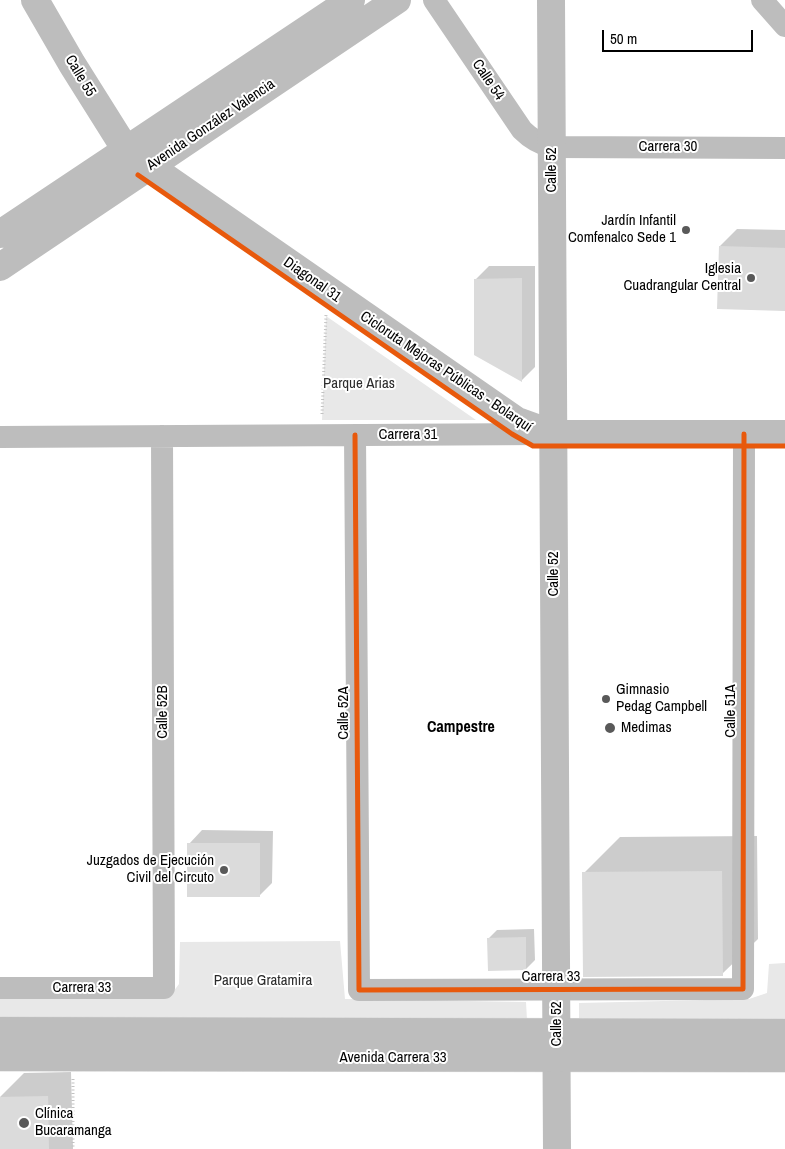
<!DOCTYPE html>
<html>
<head>
<meta charset="utf-8">
<style>
  body { margin:0 }
  #map { position:relative; width:785px; height:1149px; overflow:hidden; background:#fff; font-family:"Archivo Narrow",sans-serif }
  canvas { display:block }
  .scale { position:absolute; left:602px; top:30px; width:151px; height:22px; box-sizing:border-box; border:2px solid #000; border-top:0; padding-left:6px; font-size:15px; line-height:18px; white-space:nowrap; color:#000; -webkit-text-stroke:4px #fff; paint-order:stroke }
</style>
</head>
<body>
<div id="map">
<canvas width="785" height="1149"></canvas>
<div class="scale">50 m</div>
</div>
<script>
const ctx = document.querySelector('canvas').getContext('2d');
ctx.lineJoin = 'round';
function fill(path, color) { ctx.fillStyle = color; ctx.fill(path, 'evenodd'); }
function stroke(path, color, width, dash) { ctx.strokeStyle = color; ctx.lineWidth = width; ctx.lineCap = dash ? 'butt' : 'round'; ctx.setLineDash(dash || []); ctx.stroke(path); }
function label(font, color, halo, rows, align = 'center') {
  ctx.font = font + ' "Archivo Narrow",sans-serif'; ctx.lineWidth = 4; ctx.setLineDash([]); ctx.textBaseline = 'middle'; ctx.strokeStyle = halo; ctx.fillStyle = color; for (const [text, x, y, turn = 0] of rows) {
    ctx.save(); ctx.translate(x, y); ctx.rotate((+turn || 0) * Math.PI / 180); ctx.textAlign = isNaN(turn) ? turn : align; if (halo) ctx.strokeText(text, 0, 0); ctx.fillText(text, 0, 0); ctx.restore();
  }
}
const green = new Path2D(`
  M326 316 476 420H322Z
  M340 941 345 999 526 1002 527 1020 0 1022V997L170 996 179 984 180 942Z
  M785 963V1021L579 1022V1003L749 999 767 993 769 964Z`);
const shadow = new Path2D(`
  M737 229 785 230V309L720 246Z
  M489 266H535V367L522 380 476 279Z
  M202 830 273 831 272 883 259 896 189 844Z
  M757 836 758 939 722 974 584 873 620 837Z
  M534 929 535 960 526 969 489 938 497 930Z
  M71 1072 73 1149H0V1097L24 1073Z`);
const building = new Path2D(`
  M719 246 785 248V311L717 309Z
  M522 278V382L474 355V279Z
  M187 843H260V897H187Z
  M722 871 723 976 583 977 582 872Z
  M526 937V970L488 971 487 938Z
  M48 1096 49 1149H0V1097Z`);
const path = new Path2D(`
  M322 414 326 315
  M73 1079V1149`);
const minor = new Path2D(`
  M434 0 522 130C531 139 539 144 552 147L785 148
  M762 0 785 26
  M355 435 359 990 743 989 744 434
  M0 437 545 434
  M0 988H164L162 436`);
const tertiary = new Path2D(`
  M35 0 72 64 126 150 517 421 553 434H785
  M551 0 557 1149
  M0 234 351 0
  M0 267 397 0`);
const primary = new Path2D(`
  M0 1031 785 1033
  M0 1057 785 1058`);
const cycleway = new Path2D(`
  M138 175 512 434 533 446H785
  M355 435 359 990 743 989 744 434`);
const markers = [
  [686,230,5,"#595959"],
  [751,278,5,"#595959"],
  [606,699,5,"#595959"],
  [610,728,6,"#595959"],
  [224,870,5,"#595959"],
  [24,1123,6,"#595959"]
];
const streetNames = [
  ["Calle 55",80,76,59],
  ["Calle 54",488,80,56],
  ["Avenida González Valencia",211,125,-34],
  ["Carrera 30",668,147],
  ["Calle 52",552,170,-90],
  ["Diagonal 31",312,280,35],
  ["Cicloruta Mejoras Públicas - Bolarquí",446,372,34],
  ["Carrera 31",408,435],
  ["Calle 52",554,574,-90],
  ["Calle 51A",731,711,-90],
  ["Calle 52B",163,712,-90],
  ["Calle 52A",344,713,-90],
  ["Carrera 33",551,977],
  ["Carrera 33",82,988],
  ["Calle 52",557,1024,-90],
  ["Avenida Carrera 33",393,1058]
];
const poiNames = [
  ["Jardín Infantil",676,221],
  ["Comfenalco Sede 1",676,238],
  ["Iglesia",741,269],
  ["Cuadrangular Central",741,286],
  ["Gimnasio",616,690,"left"],
  ["Pedag Campbell",616,707,"left"],
  ["Medimas",621,728,"left"],
  ["Juzgados de Ejecución",214,861],
  ["Civil del Circuto",214,878],
  ["Clínica",35,1114,"left"],
  ["Bucaramanga",35,1131,"left"]
];
const parkNames = [
  ["Parque Arias",359,384],
  ["Parque Gratamira",263,981]
];
const neighbourhoodNames = [
  ["Campestre",461,728]
];
fill(green, '#e8e8e8');
fill(shadow, '#0003');
fill(building, '#dbdbdb');
stroke(primary, '#dbdbdb', 29);
stroke(path, '#c2c2c2', 3, [1, 2.5]);
stroke(minor, '#bdbdbd', 22);
stroke(tertiary, '#bdbdbd', 28);
stroke(primary, '#bdbdbd', 28);
stroke(cycleway, '#e8590c', 5);
for (const [x, y, r, color] of markers) { const dot = new Path2D(); dot.arc(x, y, r, 0, 2 * Math.PI); ctx.fillStyle = color; ctx.fill(dot); stroke(dot, '#fff', 2); }
label('15px', '#000', '#fff', streetNames);
label('15px', '#000', '#fff', poiNames, 'right');
label('15px', '#2c2c2c', '#fff', parkNames);
label('bold 16px', '#000', '#fff', neighbourhoodNames);
</script>
</body>
</html>
